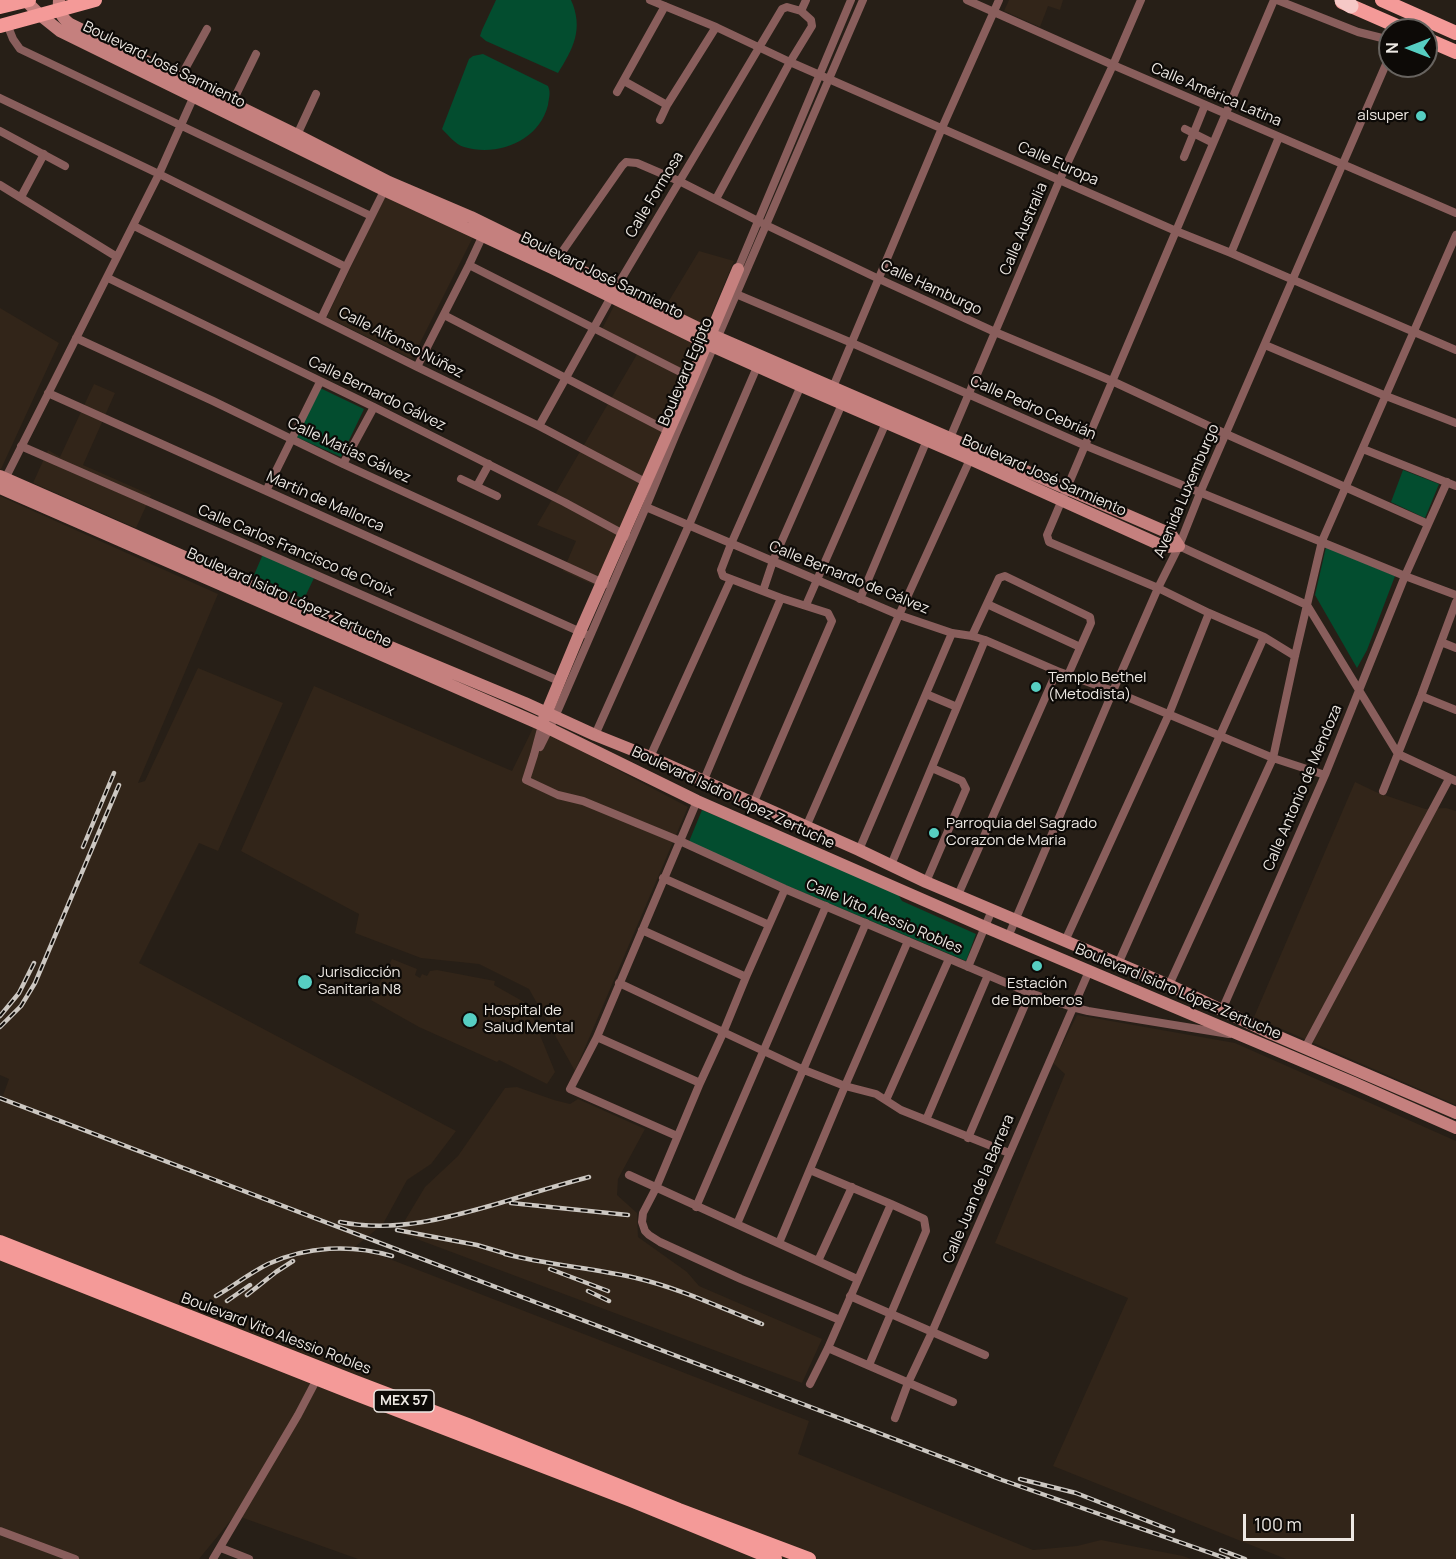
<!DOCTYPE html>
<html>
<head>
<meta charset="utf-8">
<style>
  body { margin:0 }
  #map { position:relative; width:1456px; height:1559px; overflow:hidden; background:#271f17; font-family:Manrope,sans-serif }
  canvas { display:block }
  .north { position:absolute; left:1378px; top:18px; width:60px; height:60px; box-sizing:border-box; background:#0d0a07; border:2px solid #67635f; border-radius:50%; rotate:270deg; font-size:16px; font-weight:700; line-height:24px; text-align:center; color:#ede8e3 }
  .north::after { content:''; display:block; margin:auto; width:21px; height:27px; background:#56cec2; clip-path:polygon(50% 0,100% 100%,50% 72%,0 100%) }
  .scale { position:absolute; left:1243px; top:1514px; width:111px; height:27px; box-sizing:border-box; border:3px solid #ede8e3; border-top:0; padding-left:8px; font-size:18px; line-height:21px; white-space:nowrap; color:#ede8e3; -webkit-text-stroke:4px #0d0a07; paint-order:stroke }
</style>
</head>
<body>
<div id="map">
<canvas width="1456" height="1559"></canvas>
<div class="north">N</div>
<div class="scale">100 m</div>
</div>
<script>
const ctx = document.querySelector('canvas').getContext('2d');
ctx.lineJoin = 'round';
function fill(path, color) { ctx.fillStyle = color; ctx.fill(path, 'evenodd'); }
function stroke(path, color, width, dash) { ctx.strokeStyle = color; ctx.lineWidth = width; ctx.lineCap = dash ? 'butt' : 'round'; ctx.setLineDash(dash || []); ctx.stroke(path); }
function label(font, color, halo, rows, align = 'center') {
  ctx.font = font + ' Manrope,sans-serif'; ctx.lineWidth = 4.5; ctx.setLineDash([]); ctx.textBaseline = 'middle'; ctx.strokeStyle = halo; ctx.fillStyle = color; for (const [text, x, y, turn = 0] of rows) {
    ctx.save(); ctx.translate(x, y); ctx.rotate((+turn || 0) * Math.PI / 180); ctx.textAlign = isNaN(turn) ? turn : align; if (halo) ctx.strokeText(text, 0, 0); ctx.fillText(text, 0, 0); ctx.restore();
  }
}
const built = new Path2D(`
  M1009 0H1063L1060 10 1048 6 1040 27 1004 11Z
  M385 196 473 237 412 359 327 317Z
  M699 251 734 261 596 586 563 571 576 541 537 525 636 356 639 347 602 329 617 300 655 319 667 304Z
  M0 308 59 343 1 469H0Z
  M94 384 115 393 83 465 151 495 136 528 33 483 48 450 60 457Z
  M0 496 218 594 138 783 145 781 198 668 283 703 218 851 199 843 139 963 456 1131 431 1164 407 1180 383 1224 356 1246 809 1421 798 1454 1033 1550 1077 1546 1101 1540 1183 1556 1191 1559H358L235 1515 199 1559H0V1104L9 1079 0 1075Z
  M314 686 512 771 534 726 688 807 575 1071 529 989 479 964 421 958 355 933 359 914 241 851Z
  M1355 782 1376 792 1425 809 1446 808 1456 811V1105L1254 1017Z
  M392 959 417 969 415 975 420 978 422 974 427 976 430 971 437 970 495 981 494 985 524 1002 531 1013 555 1072 547 1084 499 1060 497 1062 419 1027 371 1000Z
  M1077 1015 1235 1043 1456 1141V1559H1286L1053 1466 1128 1298 995 1243 1065 1074 1053 1063Z
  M517 1087 554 1100 570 1104 578 1099 645 1129 618 1179 617 1195 637 1213 638 1237 687 1272 699 1286 822 1339 802 1383 398 1232 425 1187 458 1156 505 1088Z`);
const green = new Path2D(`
  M496 0H571C584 29 573 49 558 73L486 41 480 36 482 30Z
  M483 54 548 86C551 93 549 97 548 105 539 141 498 157 464 147 455 144 449 136 442 129L469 59 473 56Z
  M318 387 364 409 341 457 294 436Z
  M1403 470 1439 484 1425 518 1391 502Z
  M1326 547 1395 576 1367 650 1357 668 1315 595Z
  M263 554 314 578 304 599 254 575Z
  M702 810 896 891 902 901 976 934 966 961 688 844Z`);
const street = new Path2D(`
  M650 0 716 27 790 62 1176 231 1231 253 1456 350
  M967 0 1113 65 1456 213
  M1274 0 1047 535 1049 542 1158 588 1209 613 1264 637 1295 656
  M1277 0 1358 32 1390 40
  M801 11 806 0
  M7 24 13 39 20 49 371 216
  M180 78 207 29
  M624 81 667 105
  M617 92 665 6
  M0 98 159 174 346 267
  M232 103 256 54
  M660 120 667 105 716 27
  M1185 129 1213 143
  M0 131 65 166
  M297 135 316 94
  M1184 157 1205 105
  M0 185 117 257
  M21 197 44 154
  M134 226 417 367 539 426 651 485
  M1231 253 1279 137
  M555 262 622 166 626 162 637 163 679 181 766 225 879 279 995 332 1112 381 1226 434 1428 524
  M469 265 696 380
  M738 269 851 0
  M108 278 374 407 564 502 627 536
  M736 294 852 343 1084 445 1405 576 1456 595
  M444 315 672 433
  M321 319 346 267 386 187
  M76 338 213 401 343 464 605 584
  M1265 345 1386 396 1456 423
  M417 367 469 265 483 235
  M833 387 942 128 999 0
  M48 393 585 634
  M539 426 616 288 782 9 787 7 801 11 811 20 812 26 790 62 716 199
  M950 438 1060 179 1113 65 1141 0
  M21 446 559 681
  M1363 449 1456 486
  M343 464 374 407
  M5 479 159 174 194 96
  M461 479 497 496
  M477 486 489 464
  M266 491 320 382
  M646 507 899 615 952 633 972 636 985 640 1057 671 1113 691 1273 758 1325 775
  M1179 546 1307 605 1398 754 1456 781
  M763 591 773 561 842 404
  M860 599 927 440
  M987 604 1080 647
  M806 605 888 418
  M972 636 999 578 1005 576 1090 617 1091 623 1068 675
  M1441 642 1456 648
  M926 694 957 707
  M1421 696 1456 710
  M542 725 534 755 526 780 558 795 583 801 680 841 785 889 1030 993 1072 1007 1088 1011 1229 1034
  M595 735 689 525 757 367
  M540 747 555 717 646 507 676 434 863 0
  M650 757 731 579
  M703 782 781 598
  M1383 791 1421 696 1456 602
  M753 804 832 621 828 613 781 598 731 579 723 576 721 570 731 544 803 381
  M806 827 899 615 972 455
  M859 850 952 633
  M891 865 985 640
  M663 878 769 925
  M926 882 966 789 962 781 932 768
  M785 889 746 977 723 1033 700 1083 656 1188 643 1213 642 1222 645 1231 649 1235 660 1242 741 1279 840 1320
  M958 895 1057 671
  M642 930 746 977
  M1008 937 1113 691 1158 588 1179 546 1200 493 1390 55
  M1065 941 1169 714 1209 613
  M1118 964 1264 637
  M968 967 992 910
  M619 983 804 1070 845 1086 876 1094 901 1110 1009 1153
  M1169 985 1273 758 1295 656 1322 541 1456 235
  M1222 1010 1325 775 1405 576 1447 482
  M597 1037 700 1083
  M1305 1048 1449 779
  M886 1100 949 959
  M926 1120 988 975
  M677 1136 570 1089 597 1037 697 801
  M968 1138 1030 993
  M810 1170 891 1204 924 1219 926 1231 869 1365
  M629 1175 857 1279
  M696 1207 826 906
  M737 1224 866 923
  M779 1243 845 1086 908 941
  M818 1261 852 1187
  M850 1296 985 1355
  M828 1348 953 1402
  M810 1384 828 1348 891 1204
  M895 1418 908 1383 932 1332 1089 971
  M0 1531 75 1559
  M221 1548 249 1559
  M213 1559 298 1415 319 1375`);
const secondary = new Path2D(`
  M25 0 40 15 60 31 384 190 552 268 714 347 801 386 970 459 1165 547 1179 546
  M59 0C58 11 61 17 70 24L297 135 389 182 471 217 710 334 1171 534 1179 546
  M0 476 381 643 525 703 595 735 650 757 859 850 926 882 1169 985 1270 1033 1456 1113
  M0 488 542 725 697 801 985 927 1354 1083 1456 1128
  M543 721 580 632 692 378 738 269`);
const primary = new Path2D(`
  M1382 0 1456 33
  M1342 2 1406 30
  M0 7 29 0
  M0 26 95 0
  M1426 39 1456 52
  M0 1242 355 1382 468 1425 679 1510 809 1559
  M0 1253 351 1392 631 1500 775 1559`);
const highway = new Path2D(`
  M1342 0 1351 6`);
const rail = new Path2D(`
  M83 847 114 773
  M0 1016 19 993 34 963
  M0 1027 21 1006 35 983 119 785
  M0 1098 1002 1480 1228 1559
  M511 1203 628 1215
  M340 1222C395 1233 448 1218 500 1203 529 1194 559 1185 589 1177
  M397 1230 477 1245 514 1256
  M505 1254C548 1265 593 1268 636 1278 679 1288 721 1308 762 1324
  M550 1269 608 1291
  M588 1291 609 1301
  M247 1295 276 1272 293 1261
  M216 1296C233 1286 250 1273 268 1264 307 1246 351 1244 392 1256
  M227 1301 250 1285
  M1020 1479 1076 1493 1173 1531
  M1221 1550 1245 1559`);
const markers = [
  [1421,116,6,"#56cec2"],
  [1036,687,6,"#56cec2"],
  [934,833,6,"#56cec2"],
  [1037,966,6,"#56cec2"],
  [305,982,8,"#56cec2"],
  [470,1020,8,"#56cec2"]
];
const shields = [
  [404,1401,60]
];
const shieldNames = [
  ["MEX 57",404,1401]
];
const streetNames = [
  ["Boulevard José Sarmiento",164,65,26],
  ["Calle América Latina",1216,95,23],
  ["Calle Europa",1058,164,24],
  ["Calle Formosa",655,195,-59],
  ["Calle Australia",1024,229,-67],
  ["Boulevard José Sarmiento",602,276,26],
  ["Calle Hamburgo",931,288,25],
  ["Calle Alfonso Núñez",401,343,27],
  ["Boulevard Egipto",686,372,-67],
  ["Calle Bernardo Gálvez",377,394,26],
  ["Calle Pedro Cebrián",1033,408,24],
  ["Calle Matías Gálvez",349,451,25],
  ["Boulevard José Sarmiento",1044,476,24],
  ["Avenida Luxemburgo",1187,491,-67],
  ["Martín de Mallorca",325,502,24],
  ["Calle Carlos Francisco de Croix",296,551,23],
  ["Calle Bernardo de Gálvez",849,578,22],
  ["Boulevard Isidro López Zertuche",289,598,24],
  ["Calle Antonio de Mendoza",1303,788,-67],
  ["Boulevard Isidro López Zertuche",733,798,25],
  ["Calle Vito Alessio Robles",884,917,23],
  ["Boulevard Isidro López Zertuche",1178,992,23],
  ["Calle Juan de la Barrera",979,1189,-67],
  ["Boulevard Vito Alessio Robles",276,1334,21]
];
const poiNames = [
  ["alsuper",1409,116,"right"],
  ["Templo Bethel",1048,678],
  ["(Metodista)",1048,695],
  ["Parroquia del Sagrado",946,824],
  ["Corazon de Maria",946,841],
  ["Jurisdicción",318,973],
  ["Sanitaria N8",318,990],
  ["Estación",1037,984,"center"],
  ["de Bomberos",1037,1001,"center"],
  ["Hospital de",484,1011],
  ["Salud Mental",484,1028]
];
fill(built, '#322519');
fill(green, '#034d2f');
stroke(street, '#895e5c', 8);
stroke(secondary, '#c5807e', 12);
stroke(primary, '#f49a98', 14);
stroke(highway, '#f5c8c6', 15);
stroke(rail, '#ccc7c1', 4.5);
stroke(rail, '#0d0a07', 2, [7]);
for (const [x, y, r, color] of markers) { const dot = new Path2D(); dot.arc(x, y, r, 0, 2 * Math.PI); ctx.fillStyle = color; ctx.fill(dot); stroke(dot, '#0d0a07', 2); }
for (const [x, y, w] of shields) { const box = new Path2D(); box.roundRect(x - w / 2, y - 11, w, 22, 4.5); ctx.fillStyle = '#0d0a07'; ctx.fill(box); stroke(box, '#ede8e3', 1.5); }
label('bold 14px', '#ede8e3', null, shieldNames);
label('15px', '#ede8e3', '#0d0a07', streetNames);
label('15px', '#ede8e3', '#0d0a07', poiNames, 'left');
</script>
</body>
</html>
